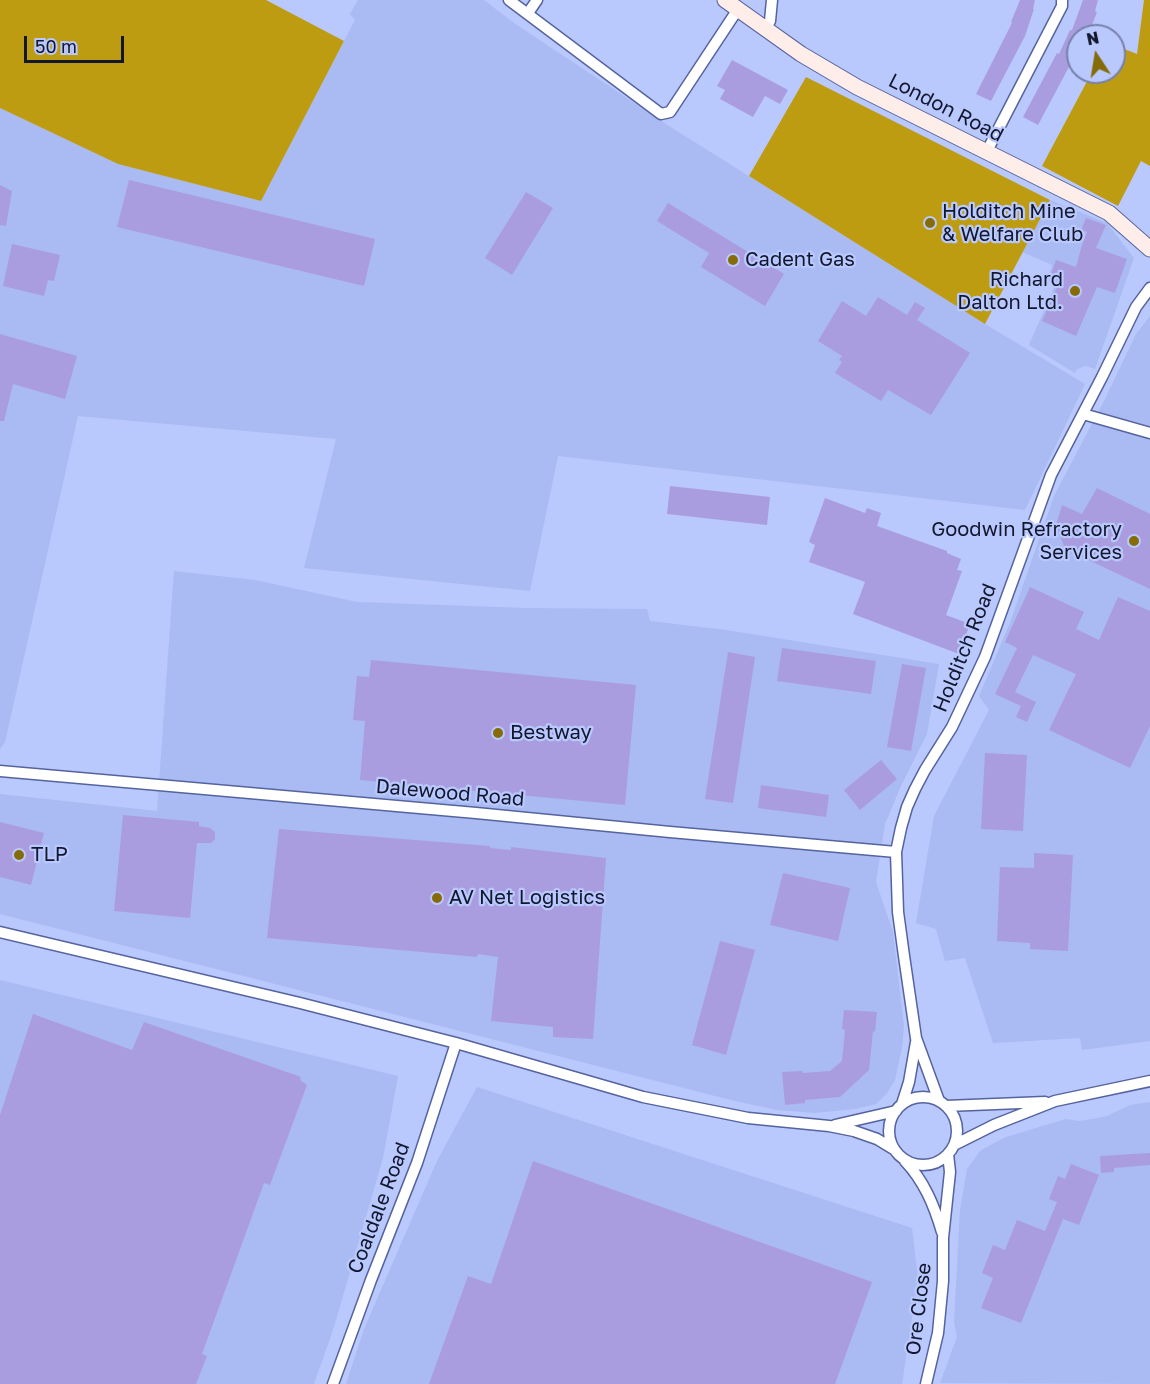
<!DOCTYPE html>
<html>
<head>
<meta charset="utf-8">
<style>
  body { margin:0 }
  #map { position:relative; width:1150px; height:1384px; overflow:hidden; background:#b9c8fd; font-family:"Golos Text",sans-serif }
  canvas { display:block }
  .north { position:absolute; left:1066px; top:24px; width:60px; height:60px; box-sizing:border-box; background:#b9c8fd; border:2px solid #7681aa; border-radius:50%; rotate:348deg; font-size:16px; font-weight:700; line-height:24px; text-align:center; color:#12172e }
  .north::after { content:''; display:block; margin:auto; width:21px; height:27px; background:#856c09; clip-path:polygon(50% 0,100% 100%,50% 72%,0 100%) }
  .scale { position:absolute; left:24px; top:36px; width:100px; height:27px; box-sizing:border-box; border:3px solid #12172e; border-top:0; padding-left:8px; font-size:18px; line-height:21px; white-space:nowrap; color:#12172e; -webkit-text-stroke:4px #b9c8fd; paint-order:stroke }
</style>
</head>
<body>
<div id="map">
<canvas width="1150" height="1384"></canvas>
<div class="north">N</div>
<div class="scale">50 m</div>
</div>
<script>
const ctx = document.querySelector('canvas').getContext('2d');
ctx.lineJoin = 'round';
function fill(path, color) { ctx.fillStyle = color; ctx.fill(path, 'evenodd'); }
function stroke(path, color, width, dash) { ctx.strokeStyle = color; ctx.lineWidth = width; ctx.lineCap = dash ? 'butt' : 'round'; ctx.setLineDash(dash || []); ctx.stroke(path); }
function label(font, color, halo, rows, align = 'center') {
  ctx.font = font + ' "Golos Text",sans-serif'; ctx.lineWidth = 4.5; ctx.setLineDash([]); ctx.textBaseline = 'middle'; ctx.strokeStyle = halo; ctx.fillStyle = color; for (const [text, x, y, turn = 0] of rows) {
    ctx.save(); ctx.translate(x, y); ctx.rotate((+turn || 0) * Math.PI / 180); ctx.textAlign = isNaN(turn) ? turn : align; if (halo) ctx.strokeText(text, 0, 0); ctx.fillText(text, 0, 0); ctx.restore();
  }
}
const built = new Path2D(`
  M358 0H484L514 23 669 126 985 324 1085 384 1025 510 558 456 530 591 304 568 336 439 78 416 5 742 0 749V108L118 164 261 201 355 20 350 14Z
  M1050 200 1107 223 1134 258 1095 369 1086 366 1077 369 1075 373 1029 345 1055 285V283L1047 282 1052 265 1022 252Z
  M1150 316V1041L1082 1050 1080 1038 993 1043 965 958 945 961 936 929 916 923 934 816 989 710 979 696 1011 620 1054 496 1106 397 1136 334Z
  M174 571 255 580 357 602 525 608 647 609 650 621 726 630 939 664 927 734 901 786 885 824 876 882 893 932 904 1026 902 1048 895 1080 887 1093 876 1104 855 1109 815 1113 777 1110 731 1100 0 914V794L157 811Z
  M0 980 398 1076 383 1158 334 1327 314 1384H0Z
  M477 1087 912 1228 918 1279 902 1384H346L364 1329 437 1161Z
  M1150 1102V1384L940 1383 957 1337 954 1322 960 1210 967 1169 981 1150 1006 1137 1066 1119 1079 1121 1093 1119 1107 1116 1130 1105Z`);
const green = new Path2D(`
  M0 0H266L344 41 261 201 118 164 0 108Z
  M1144 0H1150V166L1141 161 1118 206 1042 166 1092 72H1114V45L1137 54Z
  M806 77 1050 200 985 324 749 176Z`);
const building = new Path2D(`
  M1020 0H1035L1033 9H1034L1025 36 991 101 976 94 1012 23 1011 22Z
  M1083 0H1098L1095 11 1097 12 1088 36H1078V50L1038 125 1023 117 1057 53 1059 54 1070 30H1072Z
  M732 60 788 90 780 104 765 96 753 117 720 99 725 90 717 86Z
  M129 180 375 239 364 286 117 227Z
  M0 185 12 191 6 226 0 225Z
  M526 192 553 208 512 275 485 258Z
  M668 203 784 274 765 306 701 267 709 253 657 221Z
  M1086 218 1106 225 1096 248 1127 259 1115 293 1097 287 1076 336 1042 321 1060 280 1050 277 1056 260 1076 267 1082 245 1087 232 1081 230Z
  M12 244 60 255 54 281 48 280 44 296 3 286Z
  M878 297 907 315 915 302 925 308 917 320 970 353 931 415 888 390 881 401 835 373 842 362 839 360 842 356 818 341 842 301 866 316Z
  M0 334 77 356 65 399 13 384 4 421H0Z
  M670 486 770 497 767 525 667 514Z
  M1097 488 1150 514V589L1065 549 1056 525 1062 505 1082 514Z
  M825 498 865 513 867 508 881 513 877 526 947 551V553L961 559 957 570 962 571 946 615 970 624 959 654 853 614 865 582 809 562 815 545 809 542Z
  M1030 587 1084 612 1076 629 1099 640 1118 597 1150 611V726L1130 768 1049 730 1076 674 1033 655 1015 692 1036 702 1027 722 1016 717 1021 706 995 694 1017 648 1005 642Z
  M782 648 876 661 871 694 777 681Z
  M728 652 755 657 733 803 705 799Z
  M371 660 636 685 625 805 360 780 365 721 353 720 357 676 369 677Z
  M902 664 926 668 911 751 887 747Z
  M985 753 1027 755 1023 831 981 829Z
  M881 760 897 779 860 810 844 790Z
  M761 785 829 795 826 817 758 808Z
  M123 815 199 822V826L210 828 215 832V839L211 843H197L190 918 114 911Z
  M0 822 44 833 31 885 0 877Z
  M279 829 490 846V848L511 850V847L606 858 593 1039 553 1037V1027L491 1021 498 957 478 954 477 957 267 938Z
  M1034 853 1073 855 1068 951 1030 949V943L997 941 1000 867 1034 868Z
  M783 873 850 888 838 941 770 925Z
  M720 941 755 950 726 1055 692 1045Z
  M844 1010 877 1012 875 1032 873 1031 869 1070 840 1097 805 1100V1103L785 1105 782 1072 802 1071 803 1073 830 1071 842 1061 845 1030 842 1029Z
  M33 1014 132 1050 144 1022 301 1077 300 1080 307 1085 270 1185 264 1183 202 1354 207 1356 196 1384H0V1115Z
  M1150 1153V1165L1114 1168V1172L1101 1173 1100 1156Z
  M533 1161 872 1282 835 1384H429L468 1276 491 1284Z
  M1071 1164 1099 1175 1079 1225 1063 1219 1021 1323 981 1308 993 1278 982 1273 993 1245 1005 1250 1017 1220 1045 1231 1057 1202 1049 1199 1058 1176 1065 1179Z`);
const minor = new Path2D(`
  M509 0 661 114 670 112 738 9
  M528 13 537 0
  M765 28 770 21 772 0
  M987 151 1062 6V0
  M1083 414 1150 433
  M0 771 476 813 670 832 896 852
  M0 932 300 1003 456 1043 643 1097 748 1118 829 1126 854 1131 877 1139 895 1150
  M889 1131a34 34 0 1 1 68 0a34 34 0 1 1-68 0Z
  M939 1101 916 1038 904 956 898 912 896 852 901 828 907 807 915 789 925 770 952 727 985 657 1051 475 1102 377 1136 307 1150 288
  M902 1104 909 1082 916 1042
  M946 1106 1045 1102
  M835 1125 896 1111
  M954 1145 994 1125 1055 1101 1150 1081
  M905 1161C924 1181 934 1205 942 1232
  M333 1384 371 1280 417 1163 456 1043
  M926 1384 938 1333 943 1281V1238L950 1172 948 1154`);
const secondary = new Path2D(`
  M725 0 801 54 857 87 1109 213 1150 249`);
const markers = [
  [930,223,6,"#856c09"],
  [733,260,6,"#856c09"],
  [1075,291,6,"#856c09"],
  [1134,541,6,"#856c09"],
  [498,733,6,"#856c09"],
  [19,855,6,"#856c09"],
  [437,898,6,"#856c09"]
];
const streetNames = [
  ["London Road",946,108,27],
  ["Holditch Road",965,648,-68],
  ["Dalewood Road",450,793,5],
  ["Coaldale Road",379,1208,-69],
  ["Ore Close",919,1309,-83]
];
const poiNames = [
  ["Holditch Mine",942,212],
  ["& Welfare Club",942,235],
  ["Cadent Gas",745,260],
  ["Richard",1063,280,"right"],
  ["Dalton Ltd.",1063,303,"right"],
  ["Goodwin Refractory",1122,530,"right"],
  ["Services",1122,553,"right"],
  ["Bestway",510,733],
  ["TLP",31,855],
  ["AV Net Logistics",449,898]
];
fill(built, '#aabaf3');
fill(green, '#be9c12');
fill(building, '#aa9ddf');
stroke(minor, '#55639e', 13);
stroke(secondary, '#55639e', 17);
stroke(minor, '#fff', 10);
stroke(secondary, '#ffede9', 15);
for (const [x, y, r, color] of markers) { const dot = new Path2D(); dot.arc(x, y, r, 0, 2 * Math.PI); ctx.fillStyle = color; ctx.fill(dot); stroke(dot, '#b9c8fd', 2); }
label('20px', '#12172e', '#b9c8fd', streetNames);
label('20px', '#12172e', '#b9c8fd', poiNames, 'left');
</script>
</body>
</html>
